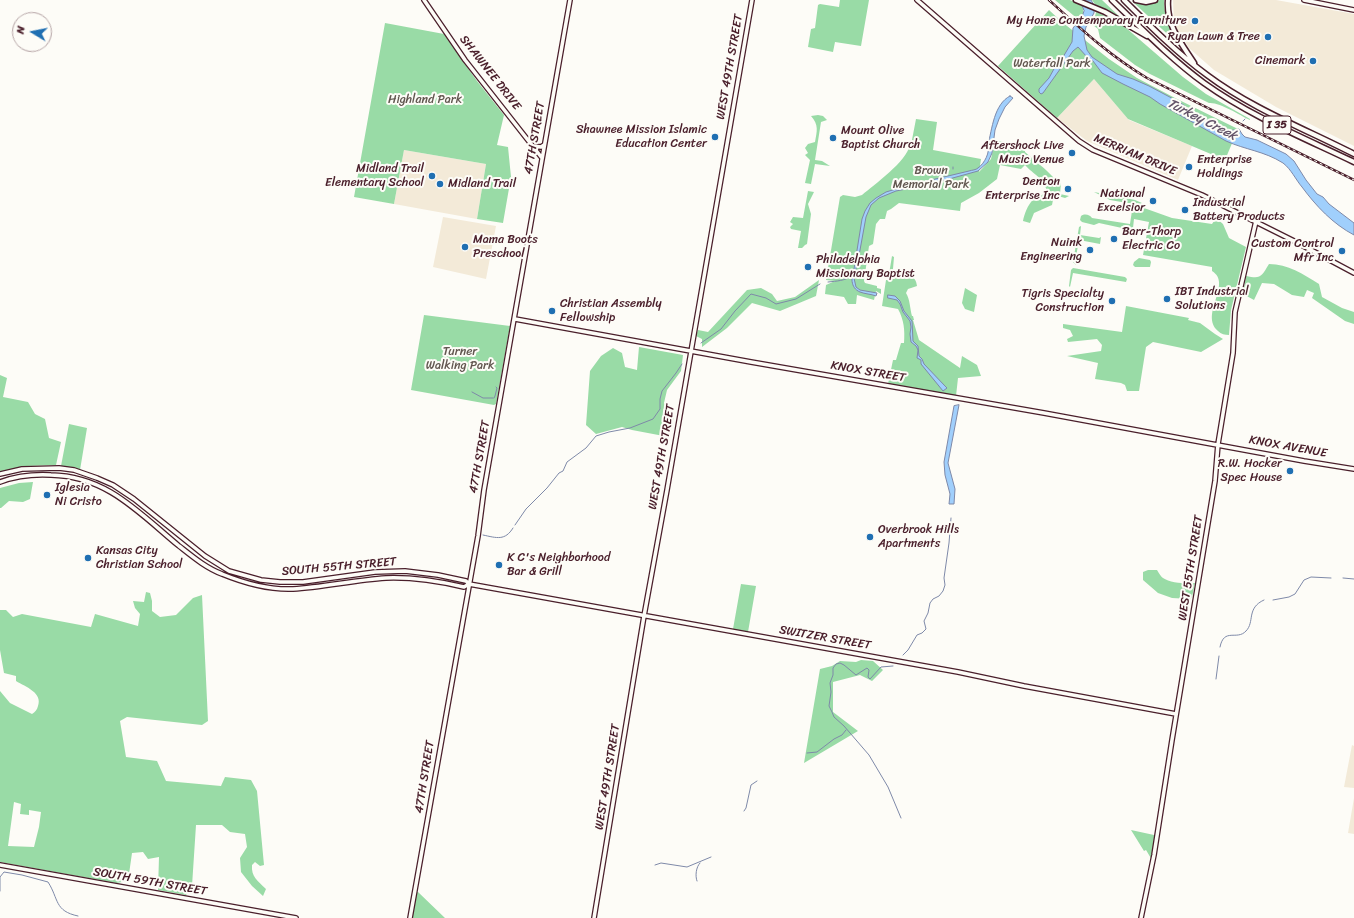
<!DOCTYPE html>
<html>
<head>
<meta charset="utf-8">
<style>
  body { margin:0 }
  #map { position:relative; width:1354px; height:918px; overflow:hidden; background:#fdfcf7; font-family:Sriracha,sans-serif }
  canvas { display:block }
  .north { position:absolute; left:12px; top:12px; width:40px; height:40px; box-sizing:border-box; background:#fdfcf7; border:1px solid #b5a4a5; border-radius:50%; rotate:280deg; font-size:11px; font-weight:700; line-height:16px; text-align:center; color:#4a1f2b }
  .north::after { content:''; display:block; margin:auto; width:14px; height:18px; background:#1f6fb2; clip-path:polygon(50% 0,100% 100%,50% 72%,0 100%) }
</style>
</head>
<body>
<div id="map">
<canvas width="1354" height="918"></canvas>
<div class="north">N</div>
</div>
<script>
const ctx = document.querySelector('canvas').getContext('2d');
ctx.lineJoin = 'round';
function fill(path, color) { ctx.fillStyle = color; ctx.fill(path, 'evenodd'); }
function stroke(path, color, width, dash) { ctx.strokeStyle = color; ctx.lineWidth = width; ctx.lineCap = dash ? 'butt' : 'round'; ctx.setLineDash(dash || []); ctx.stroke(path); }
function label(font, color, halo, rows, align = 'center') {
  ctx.font = font + ' Sriracha,sans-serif'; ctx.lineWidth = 4; ctx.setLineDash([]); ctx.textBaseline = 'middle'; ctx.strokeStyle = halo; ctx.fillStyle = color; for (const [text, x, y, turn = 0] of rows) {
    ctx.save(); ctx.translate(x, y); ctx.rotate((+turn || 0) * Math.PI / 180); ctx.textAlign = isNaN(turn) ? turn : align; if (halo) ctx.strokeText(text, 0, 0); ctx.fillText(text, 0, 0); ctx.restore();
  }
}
const built = new Path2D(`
  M1173 0H1276L1354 14V146L1276 107 1214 70 1189 48 1174 24Z
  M1094 79 1129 120 1192 146 1178 180 1087 141 1057 118Z
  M404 150 486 164 477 219 394 204Z
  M443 217 496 226 486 279 433 267Z
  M1352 745 1354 746V788L1344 787Z
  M1354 798V834L1348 833Z`);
const green = new Path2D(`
  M840 0H869L861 46 835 42 833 52 808 47 811 29 815 28 818 5 820 4 839 7Z
  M1055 0H1070L1082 5C1084 12 1084 15 1079 20Z
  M1092 0H1102L1122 19V20L1107 10 1096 6Z
  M1160 0H1164C1164 18 1169 27 1178 41V44L1132 1 1149 4Z
  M1049 10 1062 22 1109 59 1137 78 1175 98 1238 129 1225 160 1128 119 1094 79 1057 118 998 66Z
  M1096 12 1112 19 1125 27 1183 77 1206 94 1250 119V120C1239 115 1220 102 1209 103L1150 74 1135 65 1100 38 1098 29 1093 25Z
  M385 23 444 34 477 81 504 115 497 145 508 147 511 177 503 223 477 219 486 164 404 150 394 204 354 197Z
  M818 115 823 116 827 120 821 122 815 160 822 161 830 166 815 164 811 184 805 183 810 160 805 155 808 153 805 148 808 144 815 142C817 131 819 125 811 116Z
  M916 119 937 122 933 150 981 159 979 172 991 159 995 140 1025 147V152C1035 161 1045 168 1054 178H1057L1061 183 1060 194 1069 196 1065 198 1058 196 1053 200 1052 205 1034 213 1030 223 1023 221C1024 215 1028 204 1033 200 1037 196 1043 196 1047 191 1043 177 1034 175 1025 165L1021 169 1000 165 997 179 979 193 961 203 960 211 899 203 891 209 887 211 885 219H880L876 224 873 244 869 246 864 281 865 283 877 286V288L881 289V294L876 291 874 300 857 295 856 304H848L844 297 825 294 826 285 835 281 826 280 840 197 843 195 855 197 862 195C875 184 906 162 910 145H911Z
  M808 191 814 192 808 204 811 214 807 244 805 245 802 248H798L801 231 791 229 790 227 793 224 790 222 793 217 803 218Z
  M1094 192 1135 200 1142 203 1144 208 1172 218 1212 224 1216 218 1223 224 1229 238 1246 247 1231 310 1229 335C1225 335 1221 334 1218 331 1199 314 1233 284 1212 271V267L1143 255 1149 222 1134 219 1133 228H1122L1099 223 1094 225 1082 222 1080 220 1081 216C1085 213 1090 215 1092 218L1130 224 1133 204 1110 200Z
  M1081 226 1080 235 1099 238 1101 237 1100 244 1079 240 1075 262H1077L1076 265 1073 262 1079 227Z
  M892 256 894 257 893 269 897 274C906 276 916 274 917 286L908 289 906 293C910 299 910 309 912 316H913L914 320H913L919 340 960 368 962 356 977 365 981 376 958 378 956 396 888 384 893 360H896L901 343H904C905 330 904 320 898 309L882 306 886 280H888Z
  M1139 258 1150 260 1151 262 1150 267H1135L1133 265 1134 262Z
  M1269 264C1288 264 1303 274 1319 284L1322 297 1342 308 1354 312V324L1345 321 1312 298 1314 293 1307 290 1304 297 1292 295 1274 284 1262 283 1254 300 1243 294 1246 276C1261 279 1261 277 1269 264Z
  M1073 268 1125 277 1127 279 1126 282 1073 273 1070 287 1069 286 1071 270Z
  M819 280 816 296 780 311 752 303 727 328 702 347V339L696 336 698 330 708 332 747 290 761 288 772 294 777 301 795 297Z
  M965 288 977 295 974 312 965 309 962 303Z
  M1126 306 1189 318 1188 320 1200 323 1215 334 1223 339 1201 352 1153 342 1146 347 1139 391H1127L1125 385 1121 383 1095 379 1098 363 1067 356 1101 351 1102 345 1097 339 1068 342 1067 339 1073 336 1070 330 1063 328V324L1122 332Z
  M424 315 510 326 496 404 494 405 411 390Z
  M639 347 683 355 681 371 667 390 664 403 674 416 669 437 632 430 622 427 596 434 586 425 590 371 601 356 613 348 622 353 625 367 637 370Z
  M0 375 7 378 3 397 28 402 35 414 45 419 49 438 61 442 56 465 27 466 0 472Z
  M69 424 87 428 80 470 63 467 61 466Z
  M33 482 30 499 23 502 9 501 1 508H0V488L19 483Z
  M1148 570H1157C1159 573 1161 577 1163 578 1170 583 1187 584 1195 583L1192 597 1190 599 1172 598 1158 593 1143 580V572Z
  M741 584 756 586 748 632 733 629Z
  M146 592 150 593 152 601V611L160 617 176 615 193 598 202 595 208 721 202 725 127 717 120 721 126 757 157 761 166 781 221 786 225 777 251 780 257 791 264 865 260 866 255 862 252 865C251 877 258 881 266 889L263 896 252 886 241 872 240 858 247 847 245 834 230 832 222 825H196L192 886 186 895 158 890 159 857 148 859 143 852 132 853 128 881 116 883 0 862V691L10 703 32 714C35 712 37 710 38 706 43 693 26 687 16 681V676L4 673 0 650V610H6L13 617 22 614 91 627 95 614 138 626 140 614 135 608 133 601 144 602ZM14 802 21 804 20 814 29 815V810L41 812 39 827 34 847 8 846Z
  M861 660 873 661 883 670 872 681 860 675 833 682V712L858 731 804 763 820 669 832 666 840 661 856 662Z
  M1131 830 1154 835 1155 837 1152 860 1146 850 1144 851Z
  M417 892H418L445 918H412Z`);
const water = new Path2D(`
  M1080 0H1091L1094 5V13L1086 27 1084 36 1087 50 1092 57 1117 74 1133 79 1149 86 1181 103 1188 109 1217 125 1229 131 1239 129 1242 134 1245 137 1257 140 1286 154 1294 161 1306 180 1317 194 1323 197 1329 204 1354 223V235C1333 224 1316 206 1302 187 1296 180 1291 169 1283 163 1264 151 1246 150 1226 141L1160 104 1150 97 1123 84 1102 73 1093 61 1087 57 1078 47 1073 51 1043 93 1041 94 1039 92V89L1049 78 1055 67 1063 57 1072 42 1073 28 1082 17 1084 11Z
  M1010 96 1013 98 1005 107 999 119 995 130 992 153 988 162 978 171 931 184 896 191 879 198 871 205 866 217 860 250 854 278 856 287 860 290 877 293 876 296C871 294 865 294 860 292 850 288 851 276 854 269L862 219 865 211 870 203 876 198 886 192 906 186 969 171C972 170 976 170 978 168 985 163 990 152 988 145 992 129 994 104 1010 96Z
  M888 295 895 296 900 301 904 311 912 321 913 341 918 346 919 356 922 359 924 364 945 386 947 388 943 391 921 364V360L917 358 918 350 916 346 911 342 910 334 911 327 910 321 903 312 900 304 897 300 888 298Z
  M959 405 948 463 955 489 954 504H949L950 494 945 475 944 462 954 406Z`);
const stream = new Path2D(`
  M1243 121 1245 119
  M953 169V167
  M828 282C837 281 844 281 852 276
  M701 343 721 329 735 311 751 294 766 298 776 304 796 299 820 284
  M472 392 483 398H493
  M494 398 495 396 497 388 496 387
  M515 525 526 509 547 488 559 473 563 471 567 462 586 448 596 436 609 432 630 428 653 419 660 409V399L662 391 676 373 682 364
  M483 535C497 538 505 541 513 528
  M1343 578 1354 579
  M1273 600 1289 597 1295 594 1304 580 1311 577 1331 578
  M1220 647C1224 627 1237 641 1246 631 1255 622 1246 608 1264 600
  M903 655 908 650 917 635 922 633 926 629 924 621 928 613 930 603 933 599 939 596 943 591 945 585 944 578 949 543 951 518
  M893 666 881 667 870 679 868 677 869 670 867 668 856 675 844 665 840 663 836 664 833 668V675L830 683 831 692 829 706 832 712 834 717 844 726 869 755 888 787 901 818
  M1216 679 1219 656
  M807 753 817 752 834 739 842 735 846 730
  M744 811 746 808 751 785 757 781
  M655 865 661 863 687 867 711 857
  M697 881C695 876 696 867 700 863
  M0 891V877L4 872 22 875 48 882C59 899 54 911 78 916`);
const secondary = new Path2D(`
  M424 0 465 60 542 158
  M917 0 1079 141 1093 150 1202 195 1296 242 1354 273
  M1304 0 1354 10
  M533 146 541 147 544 145
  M515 319 751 362 1044 413 1304 461 1354 469
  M0 474 22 469 59 468 74 470 97 478 113 485 134 499 205 556 229 571 261 580 280 582H303L375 572 405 571 438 575 466 581 469 584
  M0 482C16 476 33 474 51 475 107 476 139 513 179 546 193 557 206 568 222 574 244 583 269 590 293 589 324 587 355 580 386 578 412 577 438 581 464 587L469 584
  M469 584 958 672 1024 686 1176 714
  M0 865 296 918
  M410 918 478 536 484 490 570 0
  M594 918 644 616 667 490 752 0
  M1141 918 1154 855 1172 740 1215 481 1218 444 1233 353 1235 312 1256 221`);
const highway = new Path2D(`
  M1076 0 1105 12 1147 36
  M1112 0C1141 28 1171 59 1204 83 1250 116 1304 138 1354 162
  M1124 0C1150 26 1177 53 1207 75 1251 108 1305 129 1354 154
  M1136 0 1146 2 1155 0
  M1168 0C1166 25 1181 43 1194 63`);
const rail = new Path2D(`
  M1049 0C1081 29 1110 56 1147 78L1354 180`);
const markers = [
  [1195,21,4,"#1f6fb2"],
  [1268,37,4,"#1f6fb2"],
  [1313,61,4,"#1f6fb2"],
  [715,137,4,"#1f6fb2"],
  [833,138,4,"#1f6fb2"],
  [1072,153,4,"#1f6fb2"],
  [1189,167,4,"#1f6fb2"],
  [432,176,4,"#1f6fb2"],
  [440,184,4,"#1f6fb2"],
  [1068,189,4,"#1f6fb2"],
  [1153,201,4,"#1f6fb2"],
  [1185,210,4,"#1f6fb2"],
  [1114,239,4,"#1f6fb2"],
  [465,247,4,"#1f6fb2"],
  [1090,250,4,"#1f6fb2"],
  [1342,251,4,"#1f6fb2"],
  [808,267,4,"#1f6fb2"],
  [1167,299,4,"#1f6fb2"],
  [1112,301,4,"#1f6fb2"],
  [552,311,4,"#1f6fb2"],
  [1290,471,4,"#1f6fb2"],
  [47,495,4,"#1f6fb2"],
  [870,537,4,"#1f6fb2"],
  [88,558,4,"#1f6fb2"],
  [499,565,4,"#1f6fb2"]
];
const shields = [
  [1277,125,28]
];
const shieldNames = [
  ["I 35",1277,125]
];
const poiNames = [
  ["My Home Contemporary Furniture",1187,21,"right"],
  ["Ryan Lawn & Tree",1260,37,"right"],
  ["Cinemark",1305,61,"right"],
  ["Shawnee Mission Islamic",707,130,"right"],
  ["Education Center",707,144,"right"],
  ["Mount Olive",841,131],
  ["Baptist Church",841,145],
  ["Aftershock Live",1064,146,"right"],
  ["Music Venue",1064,160,"right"],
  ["Enterprise",1197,160],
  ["Holdings",1197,174],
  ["Midland Trail",424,169,"right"],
  ["Elementary School",424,183,"right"],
  ["Denton",1060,182,"right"],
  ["Enterprise Inc",1060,196,"right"],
  ["Midland Trail",448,184],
  ["National",1145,194,"right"],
  ["Excelsior",1145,208,"right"],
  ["Industrial",1193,203],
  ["Battery Products",1193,217],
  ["Barr-Thorp",1122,232],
  ["Electric Co",1122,246],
  ["Mama Boots",473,240],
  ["Preschool",473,254],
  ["Nuink",1082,243,"right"],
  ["Engineering",1082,257,"right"],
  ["Custom Control",1334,244,"right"],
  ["Mfr Inc",1334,258,"right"],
  ["Philadelphia",816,260],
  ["Missionary Baptist",816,274],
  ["IBT Industrial",1175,292],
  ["Solutions",1175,306],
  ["Tigris Specialty",1104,294,"right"],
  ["Construction",1104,308,"right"],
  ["Christian Assembly",560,304],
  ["Fellowship",560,318],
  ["R.W. Hocker",1282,464,"right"],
  ["Spec House",1282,478,"right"],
  ["Iglesia",55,488],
  ["Ni Cristo",55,502],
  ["Overbrook Hills",878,530],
  ["Apartments",878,544],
  ["Kansas City",96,551],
  ["Christian School",96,565],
  ["K C's Neighborhood",507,558],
  ["Bar & Grill",507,572]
];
const parkNames = [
  ["Waterfall Park",1052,64],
  ["Highland Park",425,100],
  ["Brown",931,171],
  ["Memorial Park",931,185],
  ["Turner",460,352],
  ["Walking Park",460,366]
];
const streetNames = [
  ["WEST 49TH STREET",730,67,-80],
  ["SHAWNEE DRIVE",490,73,52],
  ["47TH STREET",535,138,-80],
  ["MERRIAM DRIVE",1135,155,23],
  ["KNOX STREET",868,372,10],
  ["KNOX AVENUE",1288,447,10],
  ["47TH STREET",480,457,-80],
  ["WEST 49TH STREET",662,457,-80],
  ["SOUTH 55TH STREET",339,567,-5],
  ["WEST 55TH STREET",1191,568,-81],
  ["SWITZER STREET",825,638,10],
  ["47TH STREET",425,777,-81],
  ["WEST 49TH STREET",608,777,-81],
  ["SOUTH 59TH STREET",150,882,10]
];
const waterNames = [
  ["Turkey Creek",1202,120,27]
];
fill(built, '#f3ead8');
fill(green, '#99dba6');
fill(water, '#a0cffc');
stroke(water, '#7e89a8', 1);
stroke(stream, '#7e89a8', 1);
stroke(secondary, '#4a1f2b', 6);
stroke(highway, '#4a1f2b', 7);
stroke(secondary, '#fdfcf7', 3.5);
stroke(highway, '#fdfcf7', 4);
stroke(rail, '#4a1f2b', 2.5);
stroke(rail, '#fdfcf7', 1, [3]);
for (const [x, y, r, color] of markers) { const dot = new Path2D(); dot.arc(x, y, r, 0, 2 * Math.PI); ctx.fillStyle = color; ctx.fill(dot); stroke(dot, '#fdfcf7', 1.5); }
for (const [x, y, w] of shields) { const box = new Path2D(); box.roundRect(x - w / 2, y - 9, w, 18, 3); ctx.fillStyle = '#fdfcf7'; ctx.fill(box); stroke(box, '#4a1f2b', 1); }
label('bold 11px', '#4a1f2b', null, shieldNames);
label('12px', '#4a1f2b', '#fdfcf7', poiNames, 'left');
label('12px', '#625750', '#fdfcf7', parkNames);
label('12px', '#4a1f2b', '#fdfcf7', streetNames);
label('italic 13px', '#64546a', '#fdfcf7', waterNames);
</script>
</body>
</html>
